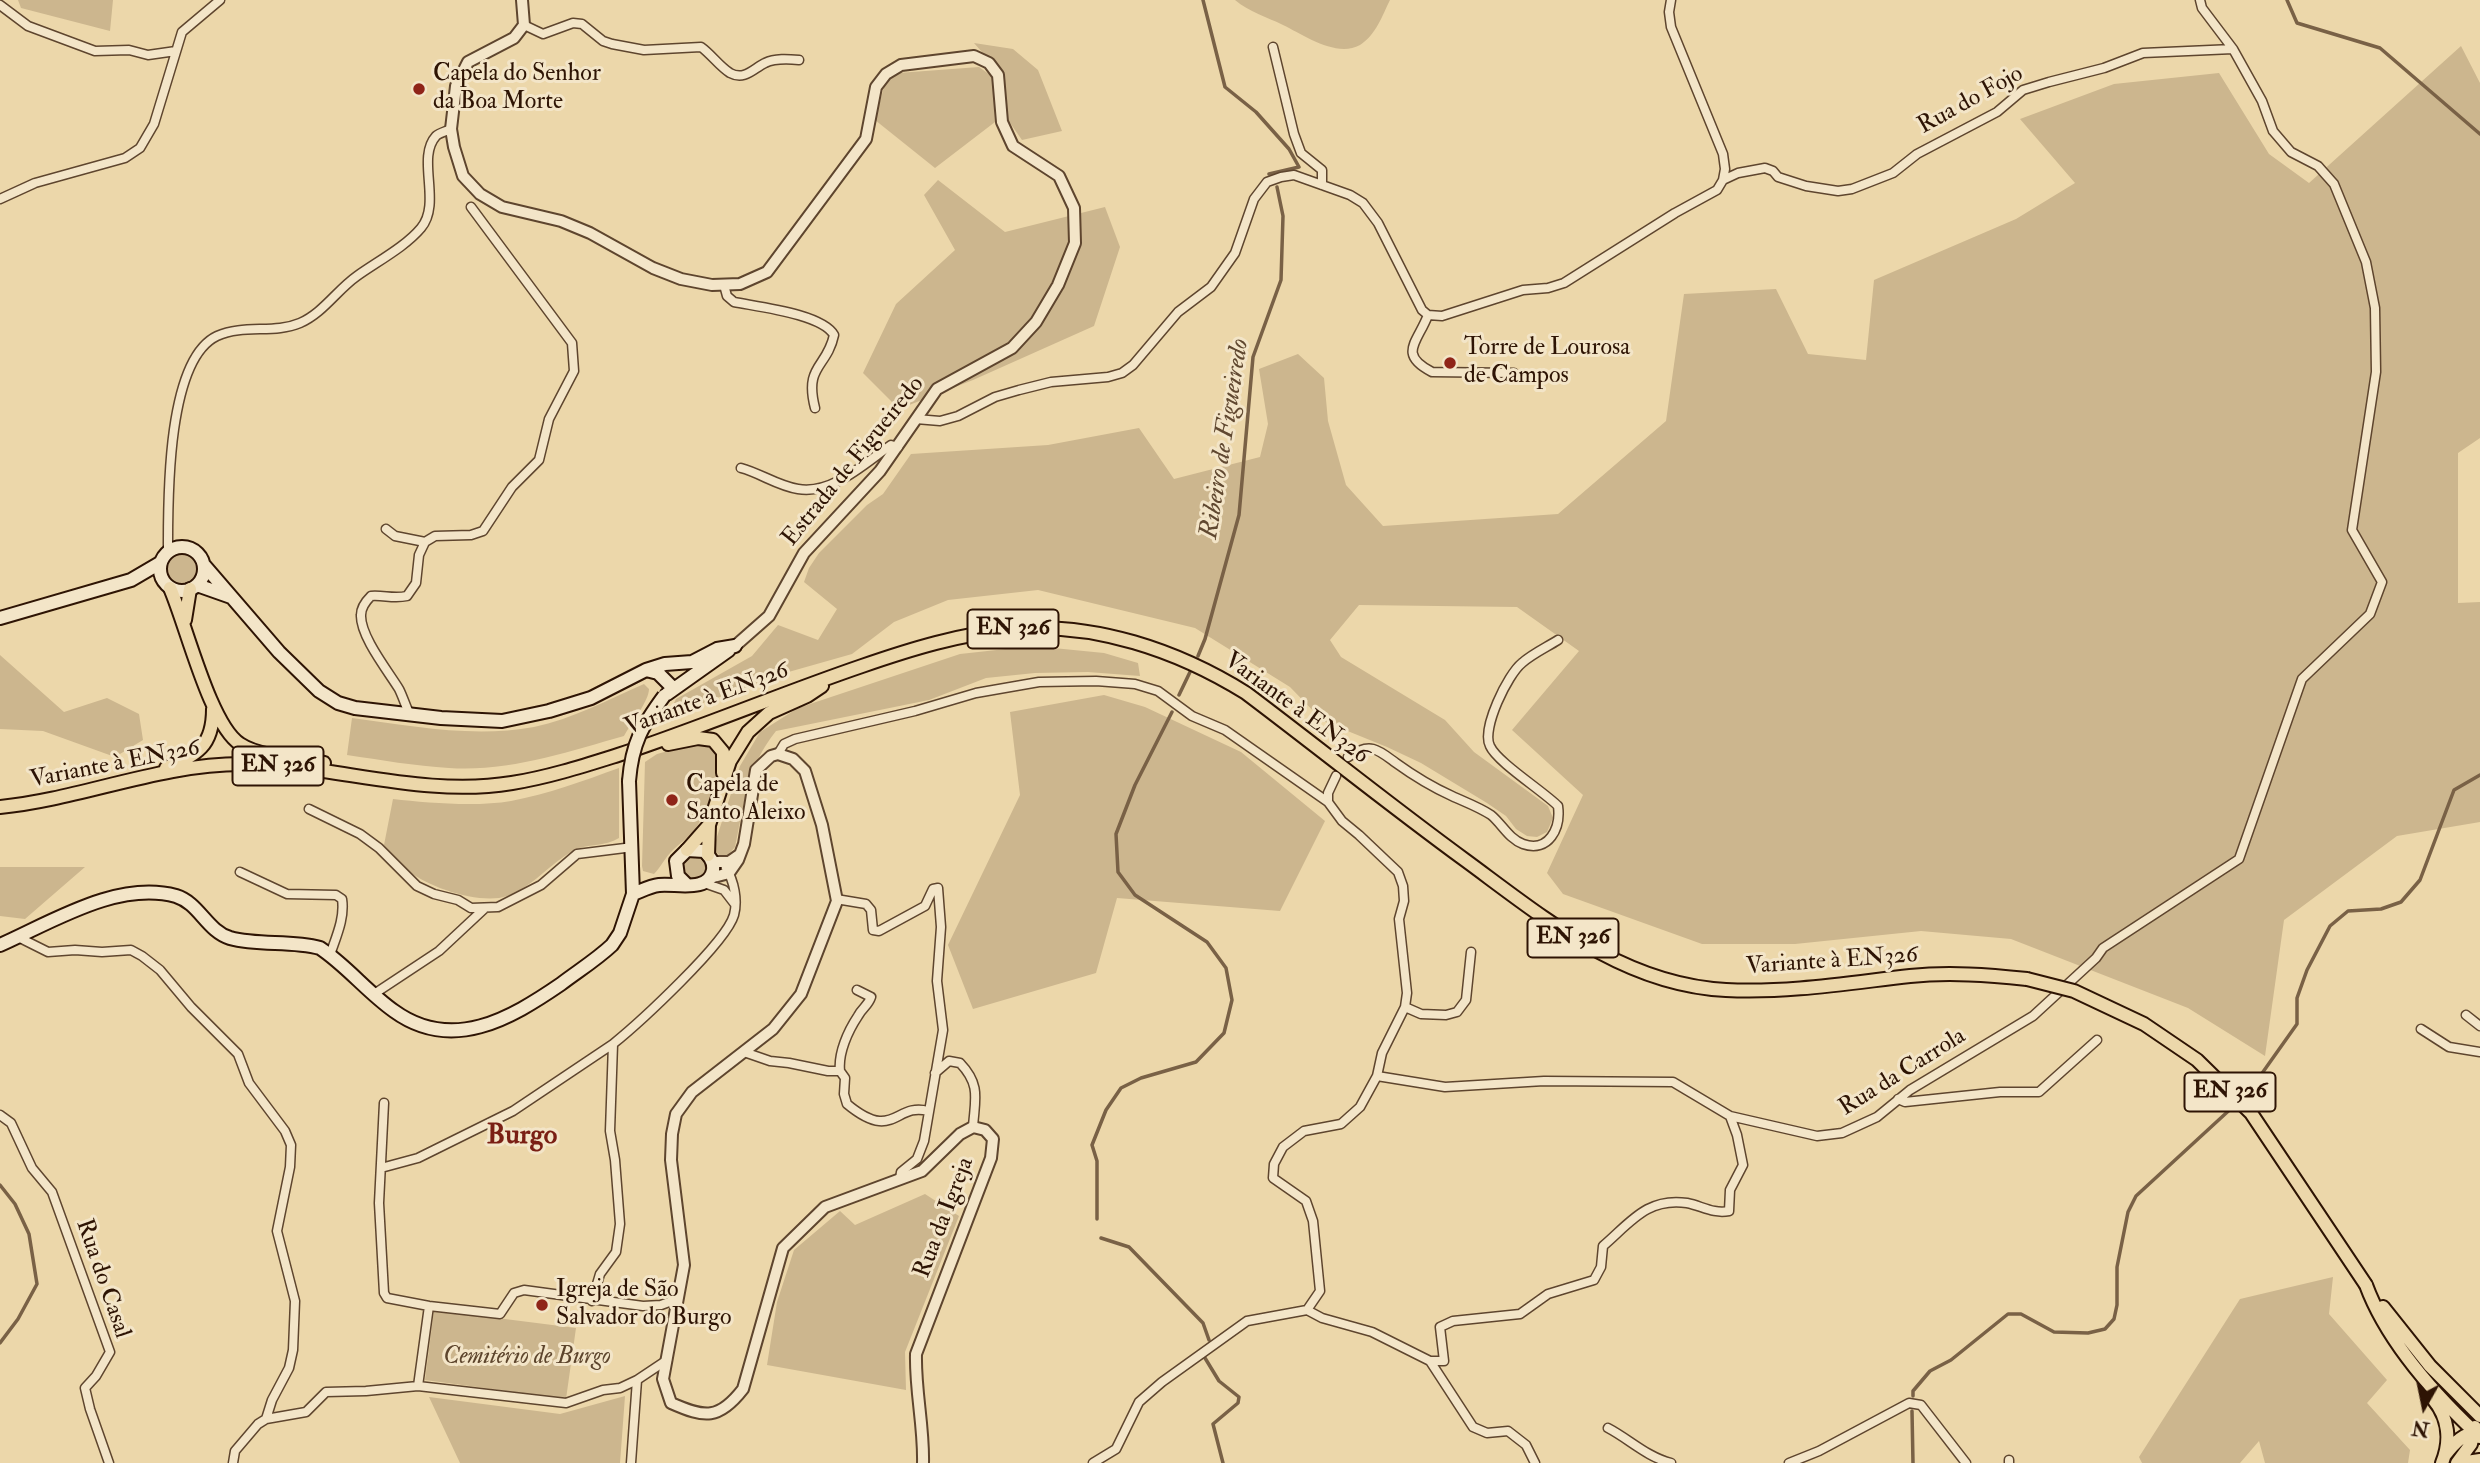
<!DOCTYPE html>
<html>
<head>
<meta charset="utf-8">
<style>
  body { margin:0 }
  #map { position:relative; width:2480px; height:1463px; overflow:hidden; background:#ecd7aa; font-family:"IM FELL Double Pica",serif }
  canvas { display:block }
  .north { position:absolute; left:2389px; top:1372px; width:70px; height:70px; -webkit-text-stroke:5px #f3e5c8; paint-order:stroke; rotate:189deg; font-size:19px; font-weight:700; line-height:28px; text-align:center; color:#2e1404 }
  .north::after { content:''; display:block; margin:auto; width:24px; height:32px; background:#2e1404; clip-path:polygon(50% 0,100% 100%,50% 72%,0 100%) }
</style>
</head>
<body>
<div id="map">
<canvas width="2480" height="1463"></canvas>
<div class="north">N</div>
</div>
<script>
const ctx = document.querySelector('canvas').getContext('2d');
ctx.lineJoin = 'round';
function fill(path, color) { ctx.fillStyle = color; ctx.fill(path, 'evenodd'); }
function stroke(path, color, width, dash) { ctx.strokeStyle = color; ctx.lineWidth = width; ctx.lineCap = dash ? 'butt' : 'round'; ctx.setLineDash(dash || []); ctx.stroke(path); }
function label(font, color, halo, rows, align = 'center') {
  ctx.font = font + ' "IM FELL Double Pica",serif'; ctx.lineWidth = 6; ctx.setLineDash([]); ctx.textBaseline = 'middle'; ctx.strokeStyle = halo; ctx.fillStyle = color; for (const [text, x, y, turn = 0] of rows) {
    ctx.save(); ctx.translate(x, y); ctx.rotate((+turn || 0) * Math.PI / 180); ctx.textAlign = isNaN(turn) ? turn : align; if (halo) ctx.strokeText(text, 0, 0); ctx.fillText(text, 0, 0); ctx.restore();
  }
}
const green = new Path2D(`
  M18 0H113L110 31 21 8Z
  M1235 0H1390C1382 16 1376 35 1360 45 1336 58 1304 35 1283 25 1267 17 1249 12 1235 0Z
  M974 43 1013 49 1038 70 1062 131 1022 140 1008 120 1003 76Z
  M2461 46 2480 83V438L2458 453V603L2480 602V822L2397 836 2284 920 2265 1056 2188 1008 2011 939 1921 931 1795 944H1702L1563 894 1547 873 1583 795 1512 730 1579 651 1517 607 1359 605 1330 640 1341 657 1445 720 1474 752 1548 806 1553 818 1547 832 1537 837 1527 836 1516 829 1506 816 1487 803 1421 763 1387 747 1323 721 1290 687 1195 628 1038 590 948 600 894 622 852 654 785 673 676 713 670 711 676 699 752 656 778 625 818 640 837 609 804 582 809 568 819 553 867 505 883 494 911 454 1048 445 1139 428 1174 479 1260 457 1268 424 1259 369 1298 354 1324 378 1328 421 1346 485 1383 526 1558 514 1666 421 1684 294 1776 289 1808 354 1866 360 1874 280 2016 219 2075 183 2020 119 2114 84 2219 73 2269 154 2309 183Z
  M979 67 993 77 995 122 935 168 875 120 885 83 898 73Z
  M938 180 1005 232 1105 207 1120 247 1094 326 973 380 899 409 863 373 896 304 955 250 924 195Z
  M165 569a16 16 0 1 1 32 0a16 16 0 1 1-32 0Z
  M1033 646 1104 653 1138 663 1140 676 1088 672 1035 673 986 678 929 700 776 731C746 769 745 801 735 847L728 855H719L713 849 740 766 760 732 798 708 960 654Z
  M0 655 64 712 107 698 139 714 143 740 115 757 43 731 0 729Z
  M644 684 649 689C649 701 631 723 624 736 567 752 509 772 449 768 415 766 381 760 347 755L352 718C412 726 473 738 534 727 572 719 608 700 644 684Z
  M1104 695 1145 707 1241 752 1325 821 1280 911 1117 898 1096 973 973 1009 948 945 1020 795 1010 712Z
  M694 744 712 745C726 768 710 809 695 829 688 838 679 844 671 852 664 859 661 867 654 874L643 871 642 866 645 762 657 754Z
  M619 768V838C605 847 587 843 573 851 549 864 533 887 507 896 482 905 430 888 410 872 400 864 392 854 384 845L393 799C427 803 477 807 511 801 548 794 583 781 619 768Z
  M682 868a12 12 0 1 1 24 0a12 12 0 1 1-24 0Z
  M0 867H85L25 919 0 916Z
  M925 1194 959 1216 905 1352 906 1390 767 1365 777 1302 794 1250 840 1211 855 1225Z
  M2333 1277 2329 1314 2387 1380 2367 1403 2410 1450 2408 1463H2265L2259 1441 2240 1463H2142L2139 1457 2240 1299Z
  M434 1310 576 1328 566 1399 425 1380Z
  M625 1396 620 1463H460L429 1397 560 1414Z`);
const stream = new Path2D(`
  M1203 0 1225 87 1256 112 1289 149 1299 167 1269 174
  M2287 0 2297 23 2380 48 2480 134
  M1198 656 1205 639 1239 515 1253 357 1281 280 1283 216 1277 187
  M1179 695 1190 672
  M2241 1099 2253 1086 2297 1024V998L2307 970 2330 926 2348 911 2381 909 2401 902 2420 880 2454 790 2480 775
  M0 1185 15 1204 29 1234 37 1284 18 1319 0 1343
  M1097 1219V1161L1092 1145 1106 1110 1121 1088 1141 1078 1196 1062 1224 1033 1232 1000 1226 968 1207 942 1135 895 1118 872 1116 834 1135 785 1172 712
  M1101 1238 1129 1247 1203 1323 1209 1340
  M1205 1358 1219 1381 1239 1397 1238 1403 1213 1424 1223 1463
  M1913 1396V1391L1930 1371 1951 1360 2008 1314H2021L2054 1332 2088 1333 2105 1329 2114 1319 2117 1305V1267L2128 1212 2136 1196 2236 1104
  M1912 1411 1913 1463`);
const minor = new Path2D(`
  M0 5 28 26 95 51 129 50 148 55 176 51
  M524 25 543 34 573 23 582 24 603 41 612 44 644 50 701 47C711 54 719 66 730 73 745 81 754 68 765 63 775 58 788 59 799 60
  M1273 47 1294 134 1301 153 1322 170V185
  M1723 180 1738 173 1765 168 1773 171 1778 177 1806 186 1838 191 1852 189 1893 173 1917 154 1997 112 2023 90 2049 82 2104 68 2143 53 2233 49
  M0 199 35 183 125 158 140 148 154 124 182 32 220 0
  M724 285 727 296 734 302C759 307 822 314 834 335 827 368 804 365 815 408
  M1428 315C1418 342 1397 354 1432 372L1514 373
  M916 419 940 421 958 416 995 397 1019 390 1051 382 1108 377 1122 373 1133 365 1178 312 1211 287 1235 253 1254 199 1267 182 1281 177 1294 175 1350 195 1363 203 1378 223 1422 310 1428 315 1442 316 1523 290 1548 288 1564 283 1675 213 1717 190 1723 180 1725 169 1723 154 1671 27 1669 12 1671 0
  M741 468C760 473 778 486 798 489 832 495 865 463 891 445L898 447
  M386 529 395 536 425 542
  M168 551C168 502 166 360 217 336 244 324 274 334 300 323 323 313 337 290 357 276 378 261 405 247 421 228 442 203 416 158 436 136 439 133 447 131 451 129
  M410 715C406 707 403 697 399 689 388 671 360 636 361 615 361 607 366 601 371 596 384 595 394 599 407 596L416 583 419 555 425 542 435 536 471 535 483 531 512 487 539 460 549 419 574 371 572 343 471 207
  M778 754 784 744 795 739 915 711 976 693 1039 682 1096 681 1135 684 1158 691 1192 716 1225 730 1328 802
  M1348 757C1356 752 1364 747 1373 749 1381 751 1389 758 1396 763 1414 776 1432 787 1452 796 1465 802 1479 807 1491 815 1502 824 1509 839 1523 844 1549 853 1561 828 1558 806 1543 791 1497 762 1490 746 1481 729 1508 674 1522 663 1532 654 1547 647 1558 640
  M309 809 360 834 379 848 417 886 434 894 458 900 471 908 498 907 541 885 577 854 633 847
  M240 872 287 894 336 895 342 899C345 918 336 937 330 955
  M704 883 724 890 734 903
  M836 899 866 904 871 910 873 930 879 931 925 906 933 889 938 888 941 927 937 981 943 1030 924 1141 917 1159 901 1172 900 1179
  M18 937 48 952 75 950 102 952 131 950 142 956 160 970 191 1007 238 1054 249 1083 285 1131 291 1145 290 1167 277 1231 295 1301 293 1350 289 1368 272 1400 266 1419
  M374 994 439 951 484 909
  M1405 1007 1421 1014 1446 1015 1457 1012 1466 1000 1471 952
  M2466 1015 2480 1026
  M2421 1029 2449 1047 2480 1052
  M744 1052 770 1061 789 1063 828 1071H840
  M840 1071 845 1078 844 1094 847 1104C894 1143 895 1102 928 1111
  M840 1071C838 1053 848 1031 858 1016 862 1008 868 1006 871 997L857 990
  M935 1073 949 1061 960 1063C981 1085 975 1099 973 1127
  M1377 1076 1445 1087 1544 1081 1673 1082 1730 1116 1817 1136 1842 1133 1877 1117 1910 1090 2033 1016 2096 958 2103 948 2239 859 2302 679 2370 614 2382 582 2352 530 2376 372 2375 308 2366 262 2334 184 2318 166 2291 152 2273 131 2262 101 2233 49 2202 8 2200 0
  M1898 1099 1905 1102 2000 1092H2039L2097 1040
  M384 1103 379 1203 384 1293 387 1298 429 1306 500 1314 514 1293 524 1290 643 1306 661 1305 677 1299
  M0 1115 11 1123 32 1168 52 1192 110 1352 96 1376 85 1388 90 1409 109 1463
  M381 1168 418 1158 513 1111 613 1044
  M592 1301 600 1274 616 1252 620 1224 615 1160 610 1131 613 1044C639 1023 726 943 734 915 738 900 734 881 726 868
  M1307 1310 1320 1291 1313 1221 1306 1201 1273 1178 1274 1164 1283 1147 1304 1131 1341 1124 1360 1107 1377 1076 1382 1053 1405 1007 1407 993 1399 919 1404 901 1403 886 1398 872 1359 835 1342 821 1328 802V793L1336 776
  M1430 1361H1444L1440 1327 1453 1321 1520 1314 1548 1294 1594 1280 1601 1267 1603 1246C1630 1223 1647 1197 1687 1203 1702 1206 1713 1214 1729 1211L1730 1190 1743 1165 1737 1135 1730 1116
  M418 1386 429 1306
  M1608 1428C1629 1439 1647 1457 1671 1463
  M2009 1460V1463
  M233 1463 235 1451 258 1424 266 1419 306 1412 326 1392 366 1391 418 1386 566 1403 603 1390 620 1388 637 1380
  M631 1463 637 1380 667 1360
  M1093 1463 1116 1449 1139 1402 1162 1382 1247 1321 1307 1310 1322 1318 1372 1332 1430 1361 1473 1427 1487 1433 1508 1431 1526 1445 1535 1463
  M1789 1463 1819 1451 1909 1403 1921 1405 1966 1463`);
const tertiary = new Path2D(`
  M522 0 524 25 514 38 468 62 456 86 451 129 454 147 463 176 480 194 502 207 561 221 590 233 653 268 681 279 712 285 740 284 767 272 866 139 876 87 886 74 901 65 974 56 989 63 998 75 1002 122 1013 146 1059 176 1074 208 1075 243 1058 285 1036 322 1012 348 937 389 880 471 804 553 769 616 735 646
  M712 862H729L739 855
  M710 878 729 873 738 860 744 844 756 770 771 756 778 754 793 759 805 771 822 825 837 901 801 994 773 1029 692 1092 676 1114 672 1134 671 1160 684 1265 663 1379 671 1403C705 1418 719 1420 743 1389L783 1248 825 1207 922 1171 960 1134 973 1127 985 1130 993 1139 991 1158 916 1354C915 1391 924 1426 923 1463`);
const secondary = new Path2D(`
  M160 569a22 22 0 1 1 44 0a22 22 0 1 1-44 0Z
  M204 565 279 652 319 691 338 703 355 708 441 718 502 721 549 711 591 698 646 670 658 673 674 689
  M197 585 231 597
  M0 618 131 580 160 563
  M646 670 665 664 692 662 717 649 735 646
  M667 694 729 650
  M633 894C641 891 650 886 659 885 676 883 709 893 713 870 714 862 710 856 704 851L687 850 676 861 678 876 686 884
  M0 945C52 922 118 880 176 896 199 903 207 931 230 938 259 946 291 940 320 948 347 966 367 992 394 1011 452 1053 510 1019 561 984 578 971 596 960 612 945L620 933 633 894 629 781`);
const primary = new Path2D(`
  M170 588C186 624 210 725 240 744 259 757 301 759 324 763
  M185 620 190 589
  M668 744 698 738 713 740 723 752V773
  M166 768C197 754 213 747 213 709
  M0 807C81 799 159 764 242 764 332 764 421 798 512 783 549 777 583 766 618 755 700 728 780 694 862 666 911 649 960 634 1012 629 1094 622 1177 650 1246 693 1319 748 1391 806 1465 860 1544 918 1623 985 1726 990 1789 993 1848 983 1910 976 1950 972 1988 975 2027 979
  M687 850 709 825
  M708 855 709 825 730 761 748 732 769 713 807 696 822 686
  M2366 1285C2387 1342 2436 1396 2480 1437
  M2383 1307 2430 1366 2480 1416
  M2433 1399C2449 1418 2451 1441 2442 1463
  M2445 1455C2456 1441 2463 1434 2480 1431
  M2457 1463 2471 1444 2475 1427
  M2460 1463 2480 1460`);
const secondaryBridge = new Path2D(`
  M629 781C632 743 642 726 664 696`);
const primaryBridge = new Path2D(`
  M2027 979 2074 991 2144 1024 2197 1060 2251 1113 2366 1285`);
const markers = [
  [419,89,7,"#8f2418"],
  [1450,363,7,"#8f2418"],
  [672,800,7,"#8f2418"],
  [542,1305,7,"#8f2418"]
];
const shields = [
  [1013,629,91],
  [278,766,91],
  [1573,938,91],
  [2230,1092,91]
];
const shieldNames = [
  ["EN 326",1013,629],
  ["EN 326",278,766],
  ["EN 326",1573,938],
  ["EN 326",2230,1092]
];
const poiNames = [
  ["Capela do Senhor",433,75],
  ["da Boa Morte",433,103],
  ["Torre de Lourosa",1464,349],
  ["de Campos",1464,377],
  ["Capela de",686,786],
  ["Santo Aleixo",686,814],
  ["Igreja de São",556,1291],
  ["Salvador do Burgo",556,1319]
];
const streetNames = [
  ["Rua do Fojo",1971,101,-29],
  ["Estrada de Figueiredo",854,462,-51],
  ["Variante à EN326",707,700,-20],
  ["Variante à EN326",1296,709,36],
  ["Variante à EN326",115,765,-11],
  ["Variante à EN326",1832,962,-4],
  ["Rua da Carrola",1903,1073,-32],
  ["Rua da Igreja",945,1218,-69],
  ["Rua do Casal",102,1279,71]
];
const parkNames = [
  ["Cemitério de Burgo",527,1358]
];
const waterNames = [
  ["Ribeiro de Figueiredo",1226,439,-81]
];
const quarterNames = [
  ["Burgo",522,1137]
];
fill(green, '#ccb68e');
stroke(stream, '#796146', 3.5);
stroke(minor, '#5e452e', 11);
stroke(tertiary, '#5e452e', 14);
stroke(secondary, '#2e1404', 16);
stroke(primary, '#2e1404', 16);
stroke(minor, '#f3e5c8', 8);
stroke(tertiary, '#f3e5c8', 10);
stroke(secondary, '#f3e5c8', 12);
stroke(primary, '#ecd7aa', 12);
stroke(secondaryBridge, '#2e1404', 16, []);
stroke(primaryBridge, '#2e1404', 16, []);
stroke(secondaryBridge, '#f3e5c8', 12);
stroke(primaryBridge, '#ecd7aa', 12);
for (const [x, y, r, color] of markers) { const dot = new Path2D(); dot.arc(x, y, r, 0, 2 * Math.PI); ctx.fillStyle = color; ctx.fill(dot); stroke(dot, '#f3e5c8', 2.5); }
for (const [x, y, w] of shields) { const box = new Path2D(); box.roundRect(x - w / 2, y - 19.5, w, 39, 5); ctx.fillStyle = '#f3e5c8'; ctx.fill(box); stroke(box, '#2e1404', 2); }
label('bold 23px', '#2e1404', null, shieldNames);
label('24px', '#2e1404', '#f3e5c8', poiNames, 'left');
label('24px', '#2e1404', '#f3e5c8', streetNames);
label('italic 24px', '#5d452d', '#f3e5c8', parkNames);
label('italic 26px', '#604830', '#f3e5c8', waterNames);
label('bold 28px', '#7a1f14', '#f3e5c8', quarterNames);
</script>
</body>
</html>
